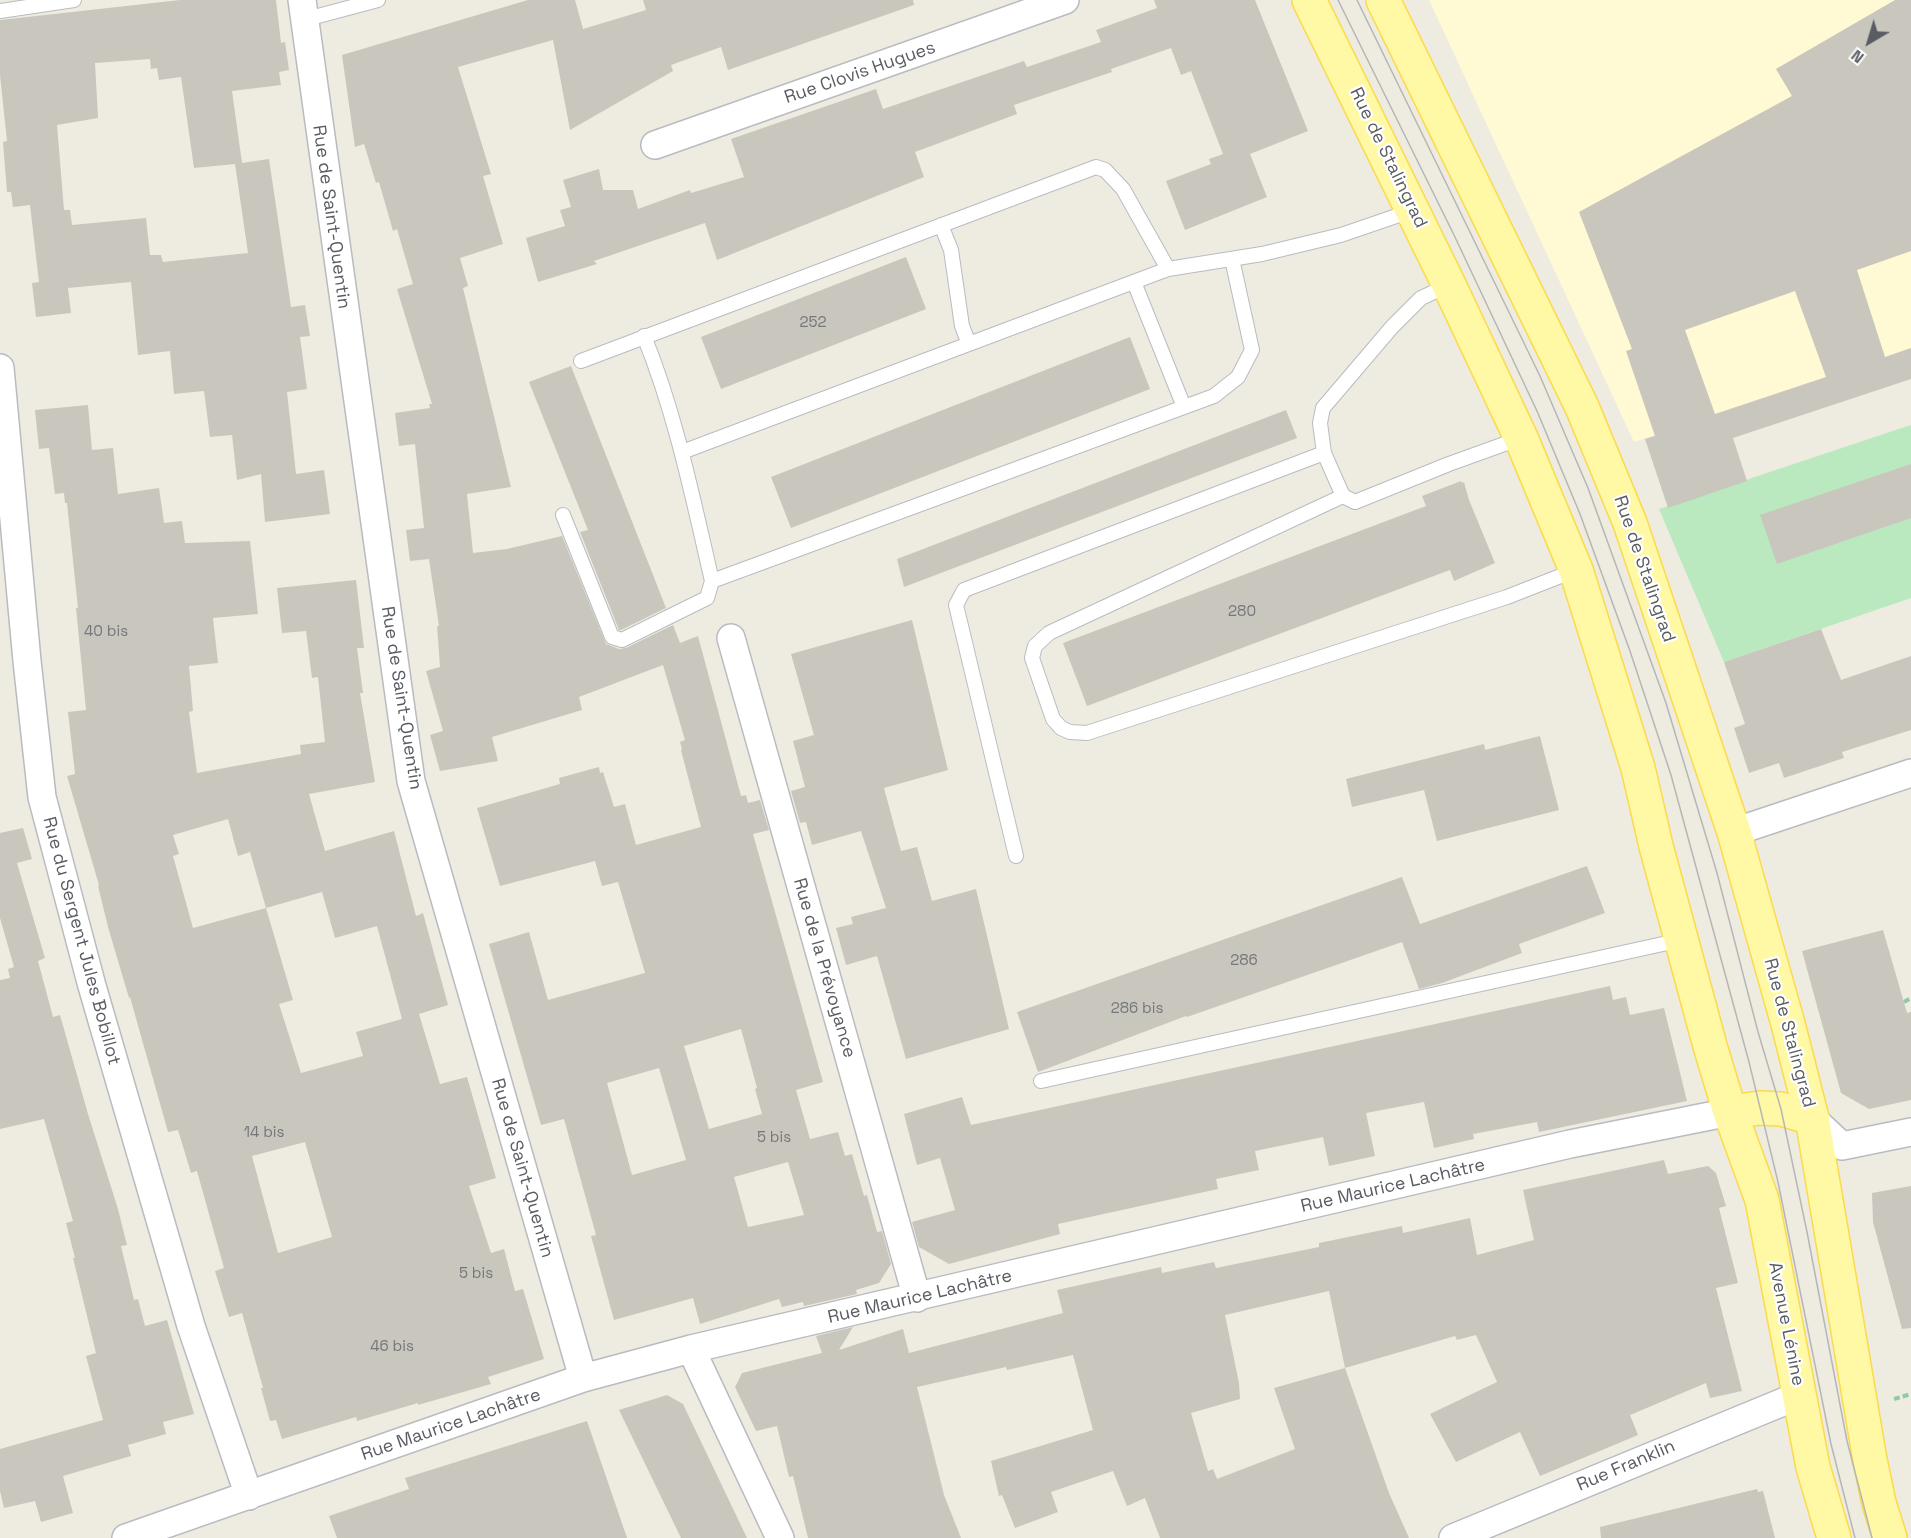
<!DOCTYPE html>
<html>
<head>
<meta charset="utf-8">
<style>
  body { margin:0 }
  #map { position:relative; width:1911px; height:1538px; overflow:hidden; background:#eeece0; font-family:"Space Grotesk",sans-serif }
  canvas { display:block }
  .north { position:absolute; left:1839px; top:12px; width:60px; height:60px; -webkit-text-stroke:4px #fff; paint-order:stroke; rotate:218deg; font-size:16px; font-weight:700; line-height:24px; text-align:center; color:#595d63 }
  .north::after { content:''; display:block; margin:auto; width:21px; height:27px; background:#595d63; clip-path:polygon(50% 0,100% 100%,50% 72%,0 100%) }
</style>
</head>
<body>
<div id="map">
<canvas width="1911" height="1538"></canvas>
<div class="north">N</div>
</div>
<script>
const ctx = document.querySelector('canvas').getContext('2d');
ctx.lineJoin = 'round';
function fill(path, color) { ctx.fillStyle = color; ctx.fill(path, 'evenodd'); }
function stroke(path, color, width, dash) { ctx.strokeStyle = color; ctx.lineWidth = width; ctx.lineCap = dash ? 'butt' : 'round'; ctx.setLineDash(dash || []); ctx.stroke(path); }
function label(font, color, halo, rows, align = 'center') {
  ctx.font = font + ' "Space Grotesk",sans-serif'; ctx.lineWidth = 4.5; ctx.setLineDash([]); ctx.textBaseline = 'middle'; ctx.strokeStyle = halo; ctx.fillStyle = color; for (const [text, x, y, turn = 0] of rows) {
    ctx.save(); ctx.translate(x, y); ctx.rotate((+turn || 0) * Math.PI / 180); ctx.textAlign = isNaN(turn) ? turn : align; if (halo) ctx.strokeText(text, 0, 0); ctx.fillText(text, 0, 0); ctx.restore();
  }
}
const commercial = new Path2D(`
  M1429 0H1911V350L1634 442Z`);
const green = new Path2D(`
  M1911 425V598L1724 662 1659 509Z`);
const building = new Path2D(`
  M180 0H276L281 43 285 42 289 70 279 72 281 85 232 91 242 163 269 159 291 307 305 305 310 336 300 337 307 389 287 392 296 474 324 470 330 514 265 522 261 474 237 480 232 435 210 437 204 391 174 394 170 351 138 355 131 282 68 288 71 313 36 317 32 283 39 282 30 205 13 207 11 192H7L3 142 7 141 0 75V20ZM150 59 151 69 157 68 159 80 181 77 194 168 235 164 248 253 163 262 161 255H150L146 218 72 225 70 210H64L57 125 98 118 95 63Z
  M528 0H575L583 29 646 10 643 0H913L914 5 728 70 721 47 671 65 673 71 570 130 553 40 458 67 491 174 483 176 503 244 460 258 468 286 463 288 511 487 467 494 473 553 507 549 562 536 606 644 619 649 626 648 673 625 680 643 698 636 741 796 746 795 748 803 760 800 769 830 753 834 823 1082 796 1090 810 1139 838 1132 845 1156 852 1154 864 1196 867 1195 877 1232 882 1231 891 1264 879 1283 856 1290 857 1294 804 1306 803 1302 782 1307 779 1299 700 1324 693 1298 614 1320 591 1236 596 1235 564 1119 541 1125 489 944 529 932 548 1000 645 973 618 882 602 886 595 861 500 886 477 808 560 784 559 778 599 767 600 773 603 772 614 807 625 804 636 845 701 827 681 750 682 749 680 742 685 740 663 665 579 697 582 710 492 737 498 761 440 771 430 735 443 731 426 671 440 667 437 626H439L429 559 410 561 406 530 424 528 415 444 399 446 395 413 430 408 429 404H432L397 289 413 284 397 229 393 231 379 182 376 183 364 144 355 147 342 55ZM741 1029 757 1088 755 1089 762 1114 709 1129 684 1046ZM659 1068 686 1160 632 1175 607 1083ZM788 1162 804 1215 748 1227 734 1177Z
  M1154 0H1255L1308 131 1250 154 1267 197 1185 230 1166 181 1211 164 1209 159 1223 154 1191 71 1181 75 1171 48 1111 69 1112 72 1014 105 1017 114 915 152 924 177 717 260 705 223 594 261 597 264 538 282 526 238 565 226 560 210 571 207 563 180 599 169 603 190H633L638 209 690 190 691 193 744 177 731 139 876 89 883 109 1024 61 1027 67 1101 42 1096 30 1157 8Z
  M1895 0H1911V251L1857 270 1885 357 1911 348V379L1733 438 1747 481 1668 508 1645 439 1655 436 1626 351 1632 349 1579 212 1792 96 1776 69ZM1795 291 1826 377 1715 414 1685 330Z
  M906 257 926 309 721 389 701 337Z
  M1130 337 1150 389 791 528 771 477Z
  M571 366 666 608 621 630H619L580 532 588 530 529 382Z
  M88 405 92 450 113 448 118 494 159 488 164 523 182 521 185 543 250 541 258 614 213 618 218 663 189 666 193 711 189 712 197 773 301 754 300 745 325 742 318 677 312 678 306 631 282 633 277 588 356 580 364 648H357L363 693H360L375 782 309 794 325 851 394 831 416 916 423 913 448 1005 419 1014 440 1084 467 1077 496 1178 469 1186 491 1253 504 1249 515 1291 523 1289 544 1359 488 1377 491 1384 418 1405V1403L357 1421 356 1417 282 1439 276 1420 270 1421 261 1388H263L242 1313 229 1317 215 1271 224 1268 197 1171 191 1173 178 1130 168 1132 130 997 129 998 108 927 98 886 99 885 67 776 75 774 68 712 86 710 76 608H78L67 503H65L64 493 55 494 49 448 39 449 35 410ZM228 819 238 856 250 852 266 908 322 892 335 938 377 926 402 1019 356 1032 363 1056 301 1073 279 1004 293 1000 266 908 193 928 173 856 179 854 173 835ZM305 1142 332 1237 278 1253 252 1156Z
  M1286 410 1297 438 904 587 897 559Z
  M1911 464V518L1777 564 1760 515Z
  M1461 481 1462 483 1464 482 1469 500 1495 563 1454 581 1450 570 1087 706 1063 643 1426 506 1422 496Z
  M912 620 948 770 884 788 901 851 917 847 932 901 976 889 1009 1029 906 1059 877 956 846 965 836 928 853 924 851 917 886 908 861 831 812 845 806 822 800 823 791 791 805 787 793 741 814 735 791 654Z
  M1821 629 1841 680 1911 656V730L1842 752 1844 758 1784 778 1779 763 1749 773 1734 728 1745 724 1724 662Z
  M1540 736 1559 810 1437 841 1424 790 1352 807 1346 779 1484 744 1485 750Z
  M23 828 32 859 17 863 45 958 38 961 53 1017 60 1015 88 1114 118 1209 127 1245 121 1246 134 1300 138 1299 145 1326 167 1320 194 1414 163 1422 166 1434 128 1445 131 1456 63 1476 73 1513 41 1522 35 1501 4 1508 0 1491V1449L103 1420 86 1356 96 1353 73 1258H75L66 1223 73 1221 44 1119 0 1129V980L10 978 8 969 14 967 0 918V833Z
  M1587 866 1605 913 1519 944 1522 953 1442 983 1419 989 1402 942 1187 1017 1186 1016 1038 1072 1017 1012 1402 877 1420 924Z
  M1883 930 1907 1013 1911 1012V1100L1869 1109 1841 1093 1802 951Z
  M1610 986 1613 1000 1626 997 1630 1015 1664 1008 1687 1101 1539 1132 1537 1122 1473 1134 1474 1139 1434 1148 1424 1102 1366 1113 1375 1156 1329 1166 1323 1137 1255 1151 1259 1170 1216 1179 1218 1189 1058 1224 1060 1234 949 1264 919 1247 912 1222 955 1210 940 1158 917 1165 904 1114 962 1097 971 1125Z
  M1664 1160 1668 1174 1708 1166 1716 1173 1726 1206 1719 1208 1738 1283 1716 1288 1742 1391 1710 1398 1706 1383 1630 1415 1638 1435 1540 1476 1520 1432 1456 1462 1430 1414 1497 1382 1476 1335 1457 1340 1455 1336 1345 1368 1329 1291 1225 1315 1239 1383 1240 1399 1191 1413 1208 1471 1213 1469 1217 1479 1295 1449 1274 1388 1345 1368 1389 1493 1409 1538H1160L1145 1498 1127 1506 1113 1471 1051 1492 1058 1512 1015 1528 1002 1495 999 1496 991 1461 1093 1430 1073 1355 1007 1370 1006 1367 917 1387 944 1495 961 1538H808L793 1476 789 1477 777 1426 756 1431 735 1387 742 1373 822 1353 816 1336 853 1327 839 1350 903 1329 909 1353 1063 1313 1057 1290 1161 1267 1162 1273 1214 1262 1216 1268 1319 1247V1243L1402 1226 1403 1233 1470 1218 1477 1255 1534 1240 1523 1190Z
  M1911 1186V1328L1902 1329 1873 1222 1872 1193Z
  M667 1395 683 1404 747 1538H681L619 1410Z
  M587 1421 627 1538H337L329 1516 409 1489 405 1478Z
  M1757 1489 1758 1492 1763 1491 1775 1538H1601L1600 1527Z`);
const path = new Path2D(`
  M1904 1002 1911 998
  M1894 1399 1911 1394`);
const lane = new Path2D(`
  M0 11 74 0
  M303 20 378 0
  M941 225 951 250 962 326 969 344
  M1134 282 1184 407
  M581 361 1096 167 1105 170 1123 189 1168 269
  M682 452 1168 269 1262 254 1341 235 1414 210
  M1324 453 1343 496 1355 502 1449 464 1521 438
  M1343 496 1049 633 1035 646 1032 658 1053 719 1061 728 1070 732 1087 733 1507 597 1576 570
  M563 515 612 637 622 640 707 598 712 581C693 499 676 415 644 336
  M712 581 1214 396 1238 377 1252 350 1232 259
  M1016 856 956 605 964 590 1324 453 1320 423 1323 408 1392 327 1421 298 1449 285
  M1041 1081 1681 940`);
const street = new Path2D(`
  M302 0 411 781 583 1378
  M655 145 1065 0
  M0 368 27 661 42 797 92 986 191 1326 249 1496
  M731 638 917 1298
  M1734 832 1911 773
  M1812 1118 1842 1146 1911 1132
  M691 1349 780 1538
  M126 1538 583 1378 691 1349 1570 1144 1730 1112
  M1453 1538 1800 1395`);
const primary = new Path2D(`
  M1309 0 1449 285 1521 438 1576 570 1638 768 1656 846 1710 1046 1730 1112 1762 1200 1813 1467 1834 1538
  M1383 0 1582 407 1630 523 1734 832 1788 1024 1812 1118 1870 1460 1879 1503 1890 1538
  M1730 1112 1760 1108 1781 1109 1812 1118`);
const tram = new Path2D(`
  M1338 0 1454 235 1537 411 1580 514 1630 651 1671 775 1749 1062 1778 1182 1831 1444 1855 1538
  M1357 0 1540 376 1588 488 1666 703 1717 873 1758 1032 1781 1109 1807 1232 1847 1441 1872 1538`);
const numberNames = [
  ["252",813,323],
  ["280",1242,612],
  ["40 bis",106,632],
  ["286",1244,961],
  ["286 bis",1137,1009],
  ["14 bis",264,1133],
  ["5 bis",774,1138],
  ["5 bis",476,1274],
  ["46 bis",392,1347]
];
const streetNames = [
  ["Rue Clovis Hugues",860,73,-19],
  ["Rue de Stalingrad",1388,158,64],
  ["Rue de Saint-Quentin",331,217,82],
  ["Rue de Stalingrad",1644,569,71],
  ["Rue de Saint-Quentin",401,698,81],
  ["Rue du Sergent Jules Bobillot",81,941,75],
  ["Rue de la Prévoyance",824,968,74],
  ["Rue de Stalingrad",1789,1033,75],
  ["Rue de Saint-Quentin",522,1168,74],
  ["Rue Maurice Lachâtre",1393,1186,-13],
  ["Rue Maurice Lachâtre",920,1297,-13],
  ["Avenue Lénine",1786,1324,79],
  ["Rue Maurice Lachâtre",451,1425,-19],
  ["Rue Franklin",1626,1466,-23]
];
fill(commercial, '#fff9d4');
fill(green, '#bae8bf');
fill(building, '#c9c6be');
stroke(lane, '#b9bbc1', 16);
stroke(street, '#b9bbc1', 30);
stroke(primary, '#fcda4b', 36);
stroke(path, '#93c8a7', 4, [6, 3]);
stroke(lane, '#fff', 14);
stroke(street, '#fff', 27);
stroke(primary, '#fff8a4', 33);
stroke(tram, '#b5b6b6', 1.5);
label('15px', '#75777a', null, numberNames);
label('18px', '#595d63', '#fff', streetNames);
</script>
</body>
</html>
